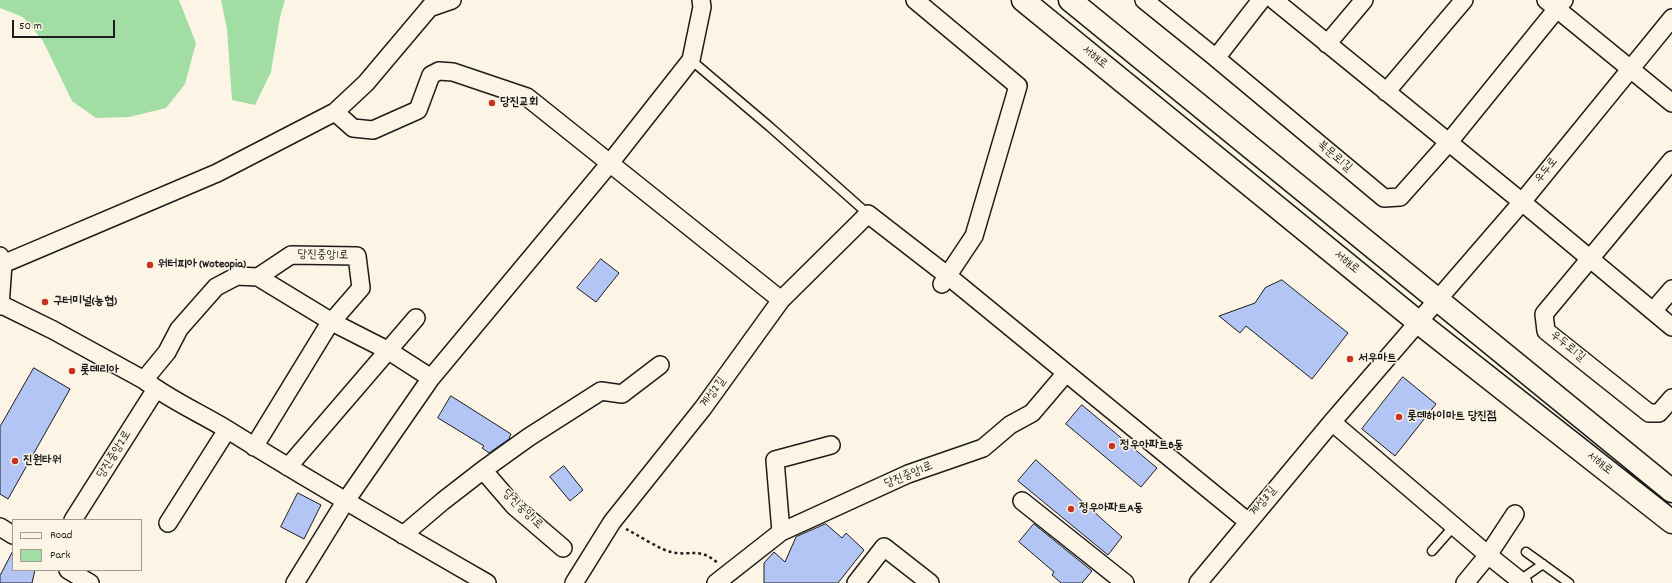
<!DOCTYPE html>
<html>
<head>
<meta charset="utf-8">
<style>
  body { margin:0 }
  #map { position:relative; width:1672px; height:583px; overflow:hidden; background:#fcf5e5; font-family:Dekko,sans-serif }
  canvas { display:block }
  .legend { position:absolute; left:12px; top:519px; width:130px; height:52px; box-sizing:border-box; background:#fcf5e5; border:1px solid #a29e95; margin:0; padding:5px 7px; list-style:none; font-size:12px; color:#1c1c1c }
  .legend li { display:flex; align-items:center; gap:8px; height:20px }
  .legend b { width:20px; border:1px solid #a29e95 }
  .scale { position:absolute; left:12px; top:20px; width:103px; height:18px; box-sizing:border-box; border:2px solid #1c1c1c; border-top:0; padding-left:5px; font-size:12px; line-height:14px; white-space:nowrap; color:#1c1c1c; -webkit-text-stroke:3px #fcf5e5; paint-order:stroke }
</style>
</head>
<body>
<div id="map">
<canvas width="1672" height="583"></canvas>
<ul class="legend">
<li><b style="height:5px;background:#fcf5e5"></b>Road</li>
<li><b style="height:11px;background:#a2dda4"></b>Park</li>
</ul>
<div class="scale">50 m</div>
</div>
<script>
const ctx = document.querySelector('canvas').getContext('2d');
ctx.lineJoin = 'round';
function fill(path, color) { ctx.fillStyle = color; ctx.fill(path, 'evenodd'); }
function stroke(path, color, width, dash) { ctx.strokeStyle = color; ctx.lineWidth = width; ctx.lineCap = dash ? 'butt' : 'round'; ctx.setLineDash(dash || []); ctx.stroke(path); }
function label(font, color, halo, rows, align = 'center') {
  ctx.font = font + ' Dekko,"Poor Story",sans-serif'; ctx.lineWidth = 3; ctx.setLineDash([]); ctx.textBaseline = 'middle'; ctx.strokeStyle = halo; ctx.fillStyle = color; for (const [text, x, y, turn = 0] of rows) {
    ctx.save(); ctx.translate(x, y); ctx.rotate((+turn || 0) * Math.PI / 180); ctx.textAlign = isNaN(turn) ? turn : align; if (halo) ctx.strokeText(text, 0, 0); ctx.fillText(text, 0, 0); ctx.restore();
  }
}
const green = new Path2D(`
  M0 0H179L196 43 185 84 166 108 129 117 96 118 72 101 43 41 23 17 0 8Z
  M221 0H285L280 17 271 72 255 105 232 100 227 29Z`);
const building = new Path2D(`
  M601 259 619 273 596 302 577 288Z
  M1282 280 1348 333 1312 379 1246 326 1240 333 1219 316 1255 303 1265 288Z
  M34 368 70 389 8 499 0 494V427Z
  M1403 377 1436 404 1395 456 1362 429Z
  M451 396 511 434 509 439 489 453 482 448 484 446 438 418Z
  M1082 405 1157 468 1141 487 1066 424Z
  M1036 460 1122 537 1108 555 1018 481Z
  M564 466 583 490 570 501 550 477Z
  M298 493 321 505 304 539 281 527Z
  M826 524 842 538 846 533 864 550 838 583H764V563L774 552 785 562 796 537Z
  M1034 524 1092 571 1082 583H1061L1052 575 1054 572 1019 542Z
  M13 551V570H35L32 583H0V576Z`);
const path = new Path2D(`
  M626 529C636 534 661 550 671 552 692 557 697 546 718 563`);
const service = new Path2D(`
  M691 60 770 127 868 214
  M1432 551 1454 526
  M1526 552 1569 583
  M1520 580 1543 564`);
const minor = new Path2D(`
  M436 0 366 83 335 112 353 128 373 130 418 110 431 75 439 71 453 72 527 97 781 300
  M915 0 1018 86 974 236 942 284
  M1144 0 1216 58
  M1261 0 1216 58 1384 198 1400 197 1449 142 1564 0
  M1274 0 1522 202 1672 327
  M1546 0 1672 103
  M429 8 452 0
  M1327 44 1364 0
  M1386 92 1464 0
  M1672 160 1544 314 1546 331 1649 413H1659L1672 398
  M0 256 3 264 217 173 335 112
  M258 277 332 322 389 351 431 378
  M0 304 53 330 144 380C170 400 200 413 228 430 313 483 400 533 487 583
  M0 306 3 264
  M1653 311 1672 289
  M144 380 167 352 179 329 216 287 237 276 258 277 291 255 357 256 361 288 328 326 254 447
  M1332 422 1488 555 1515 514
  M288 467 416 318
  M483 470 514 506 563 548
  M1022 501 1125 583
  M73 520 156 389
  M168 523 227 430
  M0 527 13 535
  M781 532 908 474 983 448 1010 425 1032 413 1066 373
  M403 535 443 501 483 470 529 437 601 391 622 394 660 365
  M68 570 90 583
  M295 583 345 502 431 378 610 163 691 60 702 7 701 0
  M574 583 612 522 703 408 781 300 868 214 948 276 1247 521
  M716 583 781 532 775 460 831 445
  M856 583 884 547 930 583
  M1198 583 1332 422 1522 202 1672 18
  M1465 583 1488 555 1523 583`);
const primary = new Path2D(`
  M1023 0 1418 322 1672 522
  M1070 0 1672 491`);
const markers = [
  [492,103,4,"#c8321e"],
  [150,265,4,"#c8321e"],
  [45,302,4,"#c8321e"],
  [1350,359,4,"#c8321e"],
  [72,371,4,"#c8321e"],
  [1399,417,4,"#c8321e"],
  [1112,446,4,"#c8321e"],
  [15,461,4,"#c8321e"],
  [1071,509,4,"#c8321e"]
];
const streetNames = [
  ["서해로",1094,58,39],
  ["북문로1길",1334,157,40],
  ["우두로",1547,171,-51],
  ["당진중앙1로",323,256,1],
  ["서해로",1346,263,39],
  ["우두로1길",1567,347,39],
  ["계성2길",714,393,-54],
  ["당진중앙2로",115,455,-58],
  ["서해로",1599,464,38],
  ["당진중앙1로",909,476,-22],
  ["계성3길",1264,502,-50],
  ["당진중앙1로",522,510,44]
];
const poiNames = [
  ["당진교회",500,103],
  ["워터피아 (Woteopia)",158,265],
  ["구터미널(농협)",53,302],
  ["서우마트",1358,359],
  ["롯데리아",80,371],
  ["롯데하이마트 당진점",1407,417],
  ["정우아파트B동",1120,446],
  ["진원타워",23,461],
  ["정우아파트A동",1079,509]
];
fill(green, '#a2dda4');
fill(building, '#b3c5f5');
stroke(building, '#1c1c1c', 1);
stroke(service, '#1c1c1c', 11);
stroke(minor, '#1c1c1c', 20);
stroke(primary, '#1c1c1c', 25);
stroke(path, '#1c1c1c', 2.5, [3, 3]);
stroke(service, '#fcf5e5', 8);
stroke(minor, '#fcf5e5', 17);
stroke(primary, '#fcf5e5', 22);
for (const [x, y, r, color] of markers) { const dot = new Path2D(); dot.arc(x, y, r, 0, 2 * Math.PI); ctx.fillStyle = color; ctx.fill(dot); stroke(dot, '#fcf5e5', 1.5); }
label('12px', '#1c1c1c', '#fcf5e5', streetNames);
label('bold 12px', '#1c1c1c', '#fcf5e5', poiNames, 'left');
</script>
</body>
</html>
